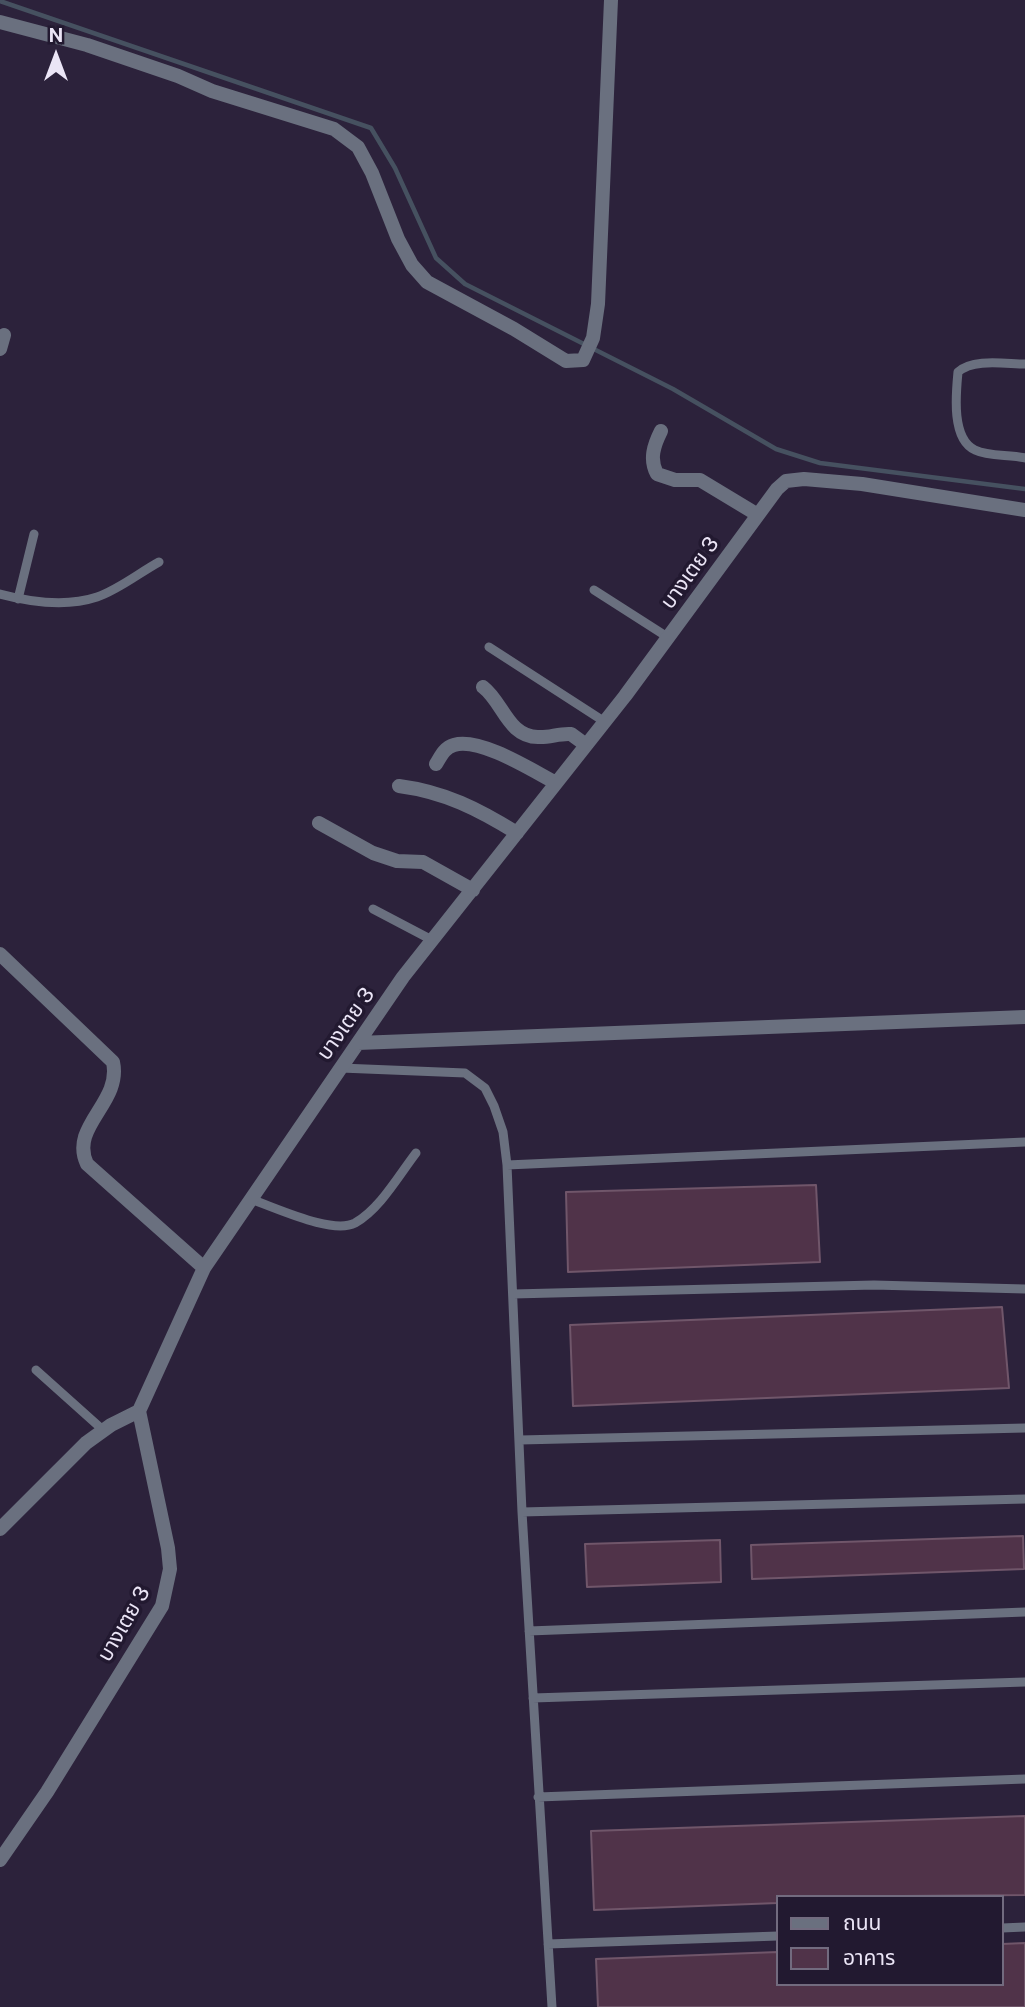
<!DOCTYPE html>
<html>
<head>
<meta charset="utf-8">
<style>
  body { margin:0 }
  #map { position:relative; width:1025px; height:2007px; overflow:hidden; background:#2c223b; font-family:"Public Sans","Noto Sans Thai",sans-serif }
  canvas { display:block }
  .legend { position:absolute; left:776px; top:1895px; width:228px; height:91px; box-sizing:border-box; background:#221930; border:2px solid #726b7f; margin:0; padding:9px 12px; list-style:none; font-size:21px; color:#ebe5f6 }
  .legend li { display:flex; align-items:center; gap:14px; height:35px }
  .legend b { width:35px; border:2px solid #726b7f }
  .north { position:absolute; left:21px; top:21px; width:70px; height:70px; -webkit-text-stroke:5px #221930; paint-order:stroke; rotate:0deg; font-size:19px; font-weight:700; line-height:28px; text-align:center; color:#ebe5f6 }
  .north::after { content:''; display:block; margin:auto; width:24px; height:32px; background:#ebe5f6; clip-path:polygon(50% 0,100% 100%,50% 72%,0 100%) }
</style>
</head>
<body>
<div id="map">
<canvas width="1025" height="2007"></canvas>
<ul class="legend">
<li><b style="height:9px;background:#6a707f"></b>ถนน</li>
<li><b style="height:19px;background:#503349"></b>อาคาร</li>
</ul>
<div class="north">N</div>
</div>
<script>
const ctx = document.querySelector('canvas').getContext('2d');
ctx.lineJoin = 'round';
function stroke(path, color, width, dash) { ctx.strokeStyle = color; ctx.lineWidth = width; ctx.lineCap = dash ? 'butt' : 'round'; ctx.setLineDash(dash || []); ctx.stroke(path); }
function fill(path, color) { ctx.fillStyle = color; ctx.fill(path, 'evenodd'); }
function label(font, color, halo, rows, align = 'center') {
  ctx.font = font + ' "Public Sans","Noto Sans Thai",sans-serif'; ctx.lineWidth = 7; ctx.setLineDash([]); ctx.textBaseline = 'middle'; ctx.strokeStyle = halo; ctx.fillStyle = color; for (const [text, x, y, turn = 0] of rows) {
    ctx.save(); ctx.translate(x, y); ctx.rotate((+turn || 0) * Math.PI / 180); ctx.textAlign = isNaN(turn) ? turn : align; if (halo) ctx.strokeText(text, 0, 0); ctx.fillText(text, 0, 0); ctx.restore();
  }
}
const stream = new Path2D(`
  M0 1 371 128 395 168 436 258 465 284 673 389 776 449 820 463 1025 489`);
const building = new Path2D(`
  M816 1185 820 1262 568 1272 566 1192Z
  M1002 1307 1009 1388 573 1406 570 1325Z
  M1023 1536 1024 1569 752 1579 751 1545Z
  M720 1540 721 1582 587 1587 585 1544Z
  M1025 1816V1895L778 1897V1903L594 1910 591 1831Z
  M1025 1943V2007H598L596 1959 778 1952V1984H1002V1944Z`);
const service = new Path2D(`
  M1025 364C1006 364 973 358 958 372 956 393 951 439 975 450 989 457 1010 454 1025 458
  M594 590 669 638
  M0 594C30 602 67 607 97 597 118 590 139 573 159 562
  M18 599 34 534
  M489 647 605 722
  M373 909 432 940
  M341 1068 465 1073 485 1088 494 1106 503 1132 507 1165 522 1512 552 2007
  M507 1165 1025 1142
  M250 1199C275 1207 332 1235 355 1223 380 1209 399 1175 416 1153
  M513 1294 874 1285 1025 1289
  M36 1370 103 1430
  M520 1440 1025 1428
  M522 1512 1025 1499
  M529 1631 1025 1612
  M533 1698 1025 1682
  M538 1797 1025 1779
  M1002 1928 1025 1927
  M548 1944 778 1936`);
const minor = new Path2D(`
  M0 22 87 45 178 76 212 91 334 129 358 147 372 173 398 239 412 265 427 282 514 329 566 361 583 360 593 338 598 304 611 0
  M0 349 4 335
  M661 431C654 445 649 459 657 474L675 480H700L758 515
  M483 687C503 702 508 737 538 737 549 738 559 733 571 734L586 745
  M436 764C441 756 444 748 454 745 480 737 533 771 556 783
  M399 786C445 792 478 809 517 833
  M319 823 373 853 397 861 423 862 473 890
  M0 954 113 1062C122 1103 69 1126 87 1164L204 1268
  M358 1043 1025 1017
  M0 1529 86 1443 111 1425 139 1411
  M0 1860 47 1792 162 1606 170 1569 168 1548 139 1411 204 1268 403 977 625 696 777 489 786 481 804 479 862 484 1025 510`);
const streetNames = [
  ["บางเตย 3",690,573,-54],
  ["บางเตย 3",346,1024,-55],
  ["บางเตย 3",124,1624,-60]
];
stroke(stream, '#465160', 4.5);
fill(building, '#503349');
stroke(building, '#70566a', 2);
stroke(service, '#6a707f', 9);
stroke(minor, '#6a707f', 14);
label('21px', '#ebe5f6', '#221930', streetNames);
</script>
</body>
</html>
